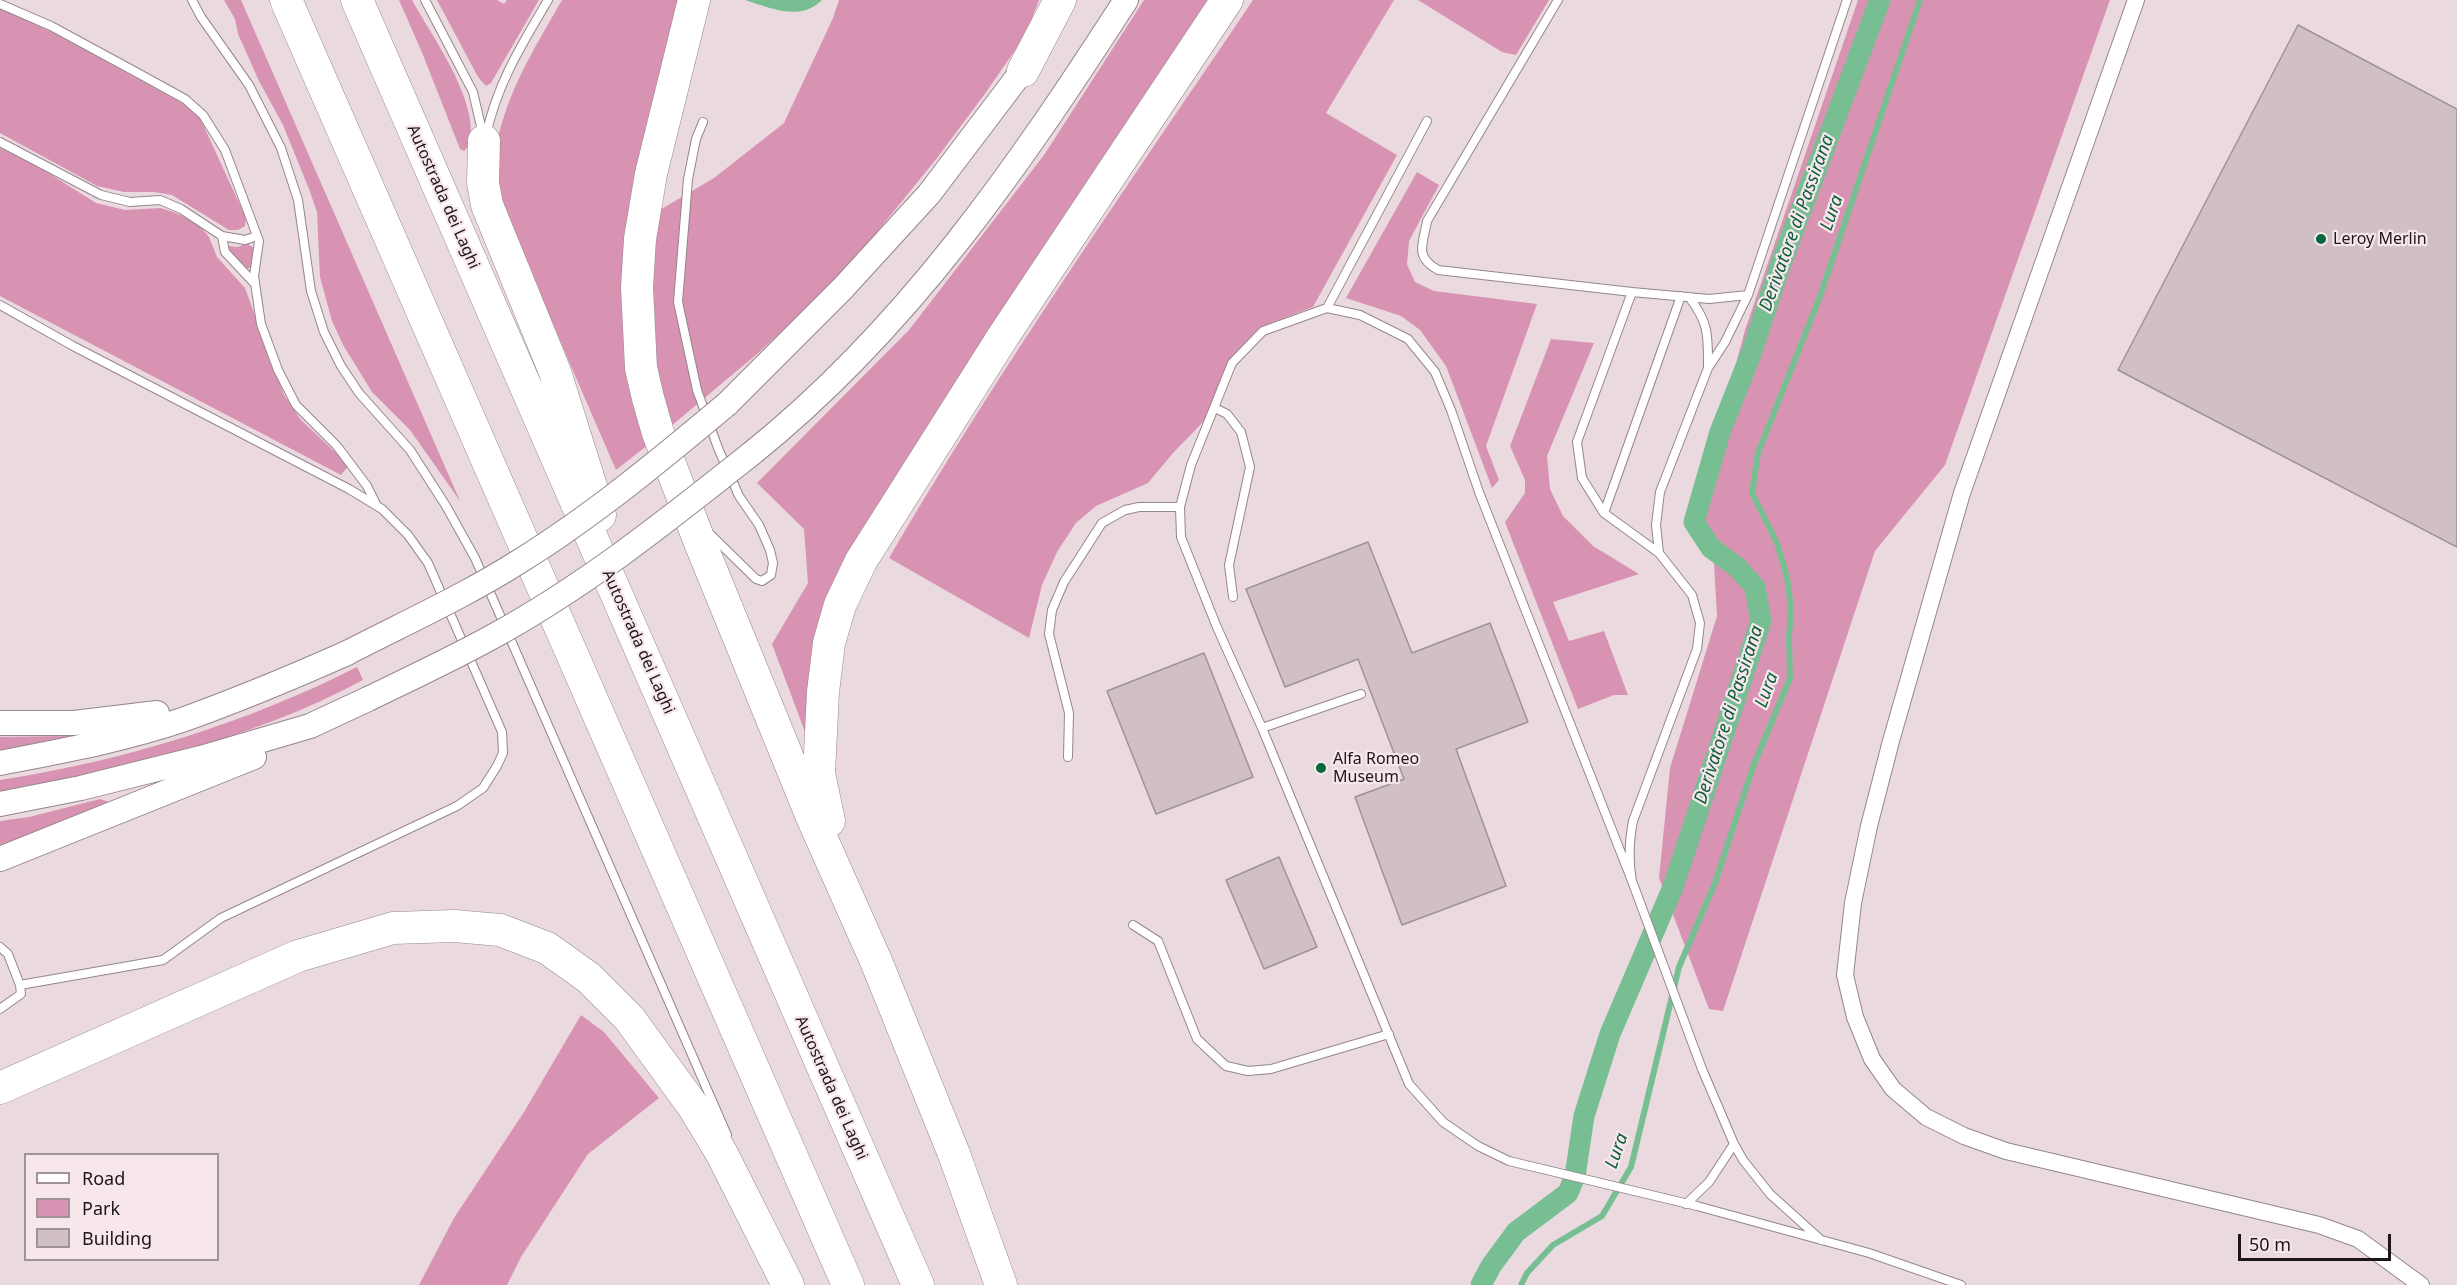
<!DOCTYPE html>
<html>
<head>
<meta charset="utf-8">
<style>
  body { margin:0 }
  #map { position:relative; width:2457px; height:1285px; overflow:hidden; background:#eadae0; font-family:"Noto Sans",sans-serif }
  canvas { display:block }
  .legend { position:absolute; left:24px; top:1153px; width:195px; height:108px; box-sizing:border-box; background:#f7e7ed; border:2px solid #9f9398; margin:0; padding:8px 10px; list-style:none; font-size:18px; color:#1c1619 }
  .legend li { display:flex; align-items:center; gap:12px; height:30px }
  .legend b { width:30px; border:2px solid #9f9398 }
  .scale { position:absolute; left:2238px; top:1234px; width:153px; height:27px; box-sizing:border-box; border:3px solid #1c1619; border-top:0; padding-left:8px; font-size:18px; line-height:21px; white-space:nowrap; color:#1c1619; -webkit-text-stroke:4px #f7e7ed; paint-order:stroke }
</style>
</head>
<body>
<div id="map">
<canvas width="2457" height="1285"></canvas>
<ul class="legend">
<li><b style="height:8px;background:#fff"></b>Road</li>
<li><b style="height:16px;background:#d993b2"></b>Park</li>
<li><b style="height:16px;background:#d0c0c6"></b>Building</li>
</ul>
<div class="scale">50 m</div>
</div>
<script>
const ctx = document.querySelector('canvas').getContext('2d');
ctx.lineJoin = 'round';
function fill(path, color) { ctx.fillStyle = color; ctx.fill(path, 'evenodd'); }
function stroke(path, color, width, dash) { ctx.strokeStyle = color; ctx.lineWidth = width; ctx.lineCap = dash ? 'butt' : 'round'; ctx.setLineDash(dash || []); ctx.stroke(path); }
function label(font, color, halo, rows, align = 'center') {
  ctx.font = font + ' "Noto Sans",sans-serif'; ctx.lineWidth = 4.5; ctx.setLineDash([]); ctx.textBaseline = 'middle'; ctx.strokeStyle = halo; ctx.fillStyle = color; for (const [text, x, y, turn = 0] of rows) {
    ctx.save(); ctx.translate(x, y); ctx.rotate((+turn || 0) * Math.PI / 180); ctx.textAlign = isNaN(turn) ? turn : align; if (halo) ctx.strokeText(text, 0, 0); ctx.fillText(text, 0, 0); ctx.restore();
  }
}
const green = new Path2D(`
  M224 0H241L460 501 410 430 372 392 343 345 332 321 320 277 317 212 309 189 283 125 259 81 238 34 235 19Z
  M399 0H412C432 36 460 74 469 114 471 124 471 134 471 143L464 151 460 149 423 55Z
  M437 0H497L504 4 507 0H539L491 83 486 86 478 77Z
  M562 0H682L654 115 649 444 616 470C592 415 568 359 544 303 526 261 489 209 494 163 500 102 533 51 562 0Z
  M839 0H1039L1025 36 984 95 937 158 873 237 820 296 757 354 670 427 650 348 653 214 714 178 784 123 833 18Z
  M1144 0H1216L853 557 817 764 772 644 808 583 804 529 757 483 909 330 1044 155Z
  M1253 0H1394L1326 113 1397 155 1313 307 1260 327 1227 363 1205 420 1173 453 1148 483 1096 506 1076 523 1057 552 1042 585 1029 638 889 558C1001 366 1129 184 1253 0Z
  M1418 0H1549L1516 55 1502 52Z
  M1858 0H2110L1945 465 1875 551 1723 1011 1709 1009 1659 878 1670 768 1717 616 1713 546 1698 507 1745 330Z
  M0 7 58 35 187 106 200 118 246 218 245 226 238 230H229L172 195 154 192H124L97 186 0 133Z
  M0 148 34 164 96 203 125 210 161 208 176 213 199 225 209 237 217 257 245 288 284 395 301 420 349 465 341 475 0 296Z
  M1417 172 1439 185 1409 241 1407 264 1415 282 1434 291 1537 304 1486 446 1499 480 1492 488 1446 366 1420 330 1401 316 1346 298Z
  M247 243 256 250 254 264 248 269 249 275 228 250 229 246 238 247Z
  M1551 339 1594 343 1547 456 1550 489 1563 516 1593 546 1639 574 1553 602 1569 641 1604 631 1628 695H1614L1578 709 1505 522 1525 493V480L1510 446Z
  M357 667 363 680C250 741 124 767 0 797V780C123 761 247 723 357 667Z
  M64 736 76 737 0 756V737Z
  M100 799 109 802 0 848V821L29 817Z
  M581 1015 604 1032 659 1098 588 1154 521 1257 507 1285H419L454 1218 524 1112Z`);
const water = new Path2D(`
  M745 0H822C800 22 771 8 745 0Z`);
const stream = new Path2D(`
  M1521 1285 1527 1273 1553 1245 1602 1216 1631 1167 1679 967 1715 883 1753 767 1790 678 1789 638 1791 608 1787 577 1777 543 1752 493 1758 453 1819 299 1920 0`);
const canal = new Path2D(`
  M1481 1285 1491 1266 1516 1232 1568 1193 1575 1176 1584 1116 1610 1034 1673 887 1761 621 1755 587 1737 567 1711 548 1694 522 1720 432 1751 354 1780 266 1880 0`);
const building = new Path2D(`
  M2298 25 2457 109V547L2118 370Z
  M1368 542 1412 653 1490 623 1528 722 1456 749 1506 886 1402 925 1355 797 1404 779 1358 659 1285 687 1246 589Z
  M1204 653 1253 777 1156 814 1107 691Z
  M1279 857 1317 947 1264 969 1226 880Z`);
const lane = new Path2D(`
  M192 0 201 17 249 85 281 148 298 200 311 291 324 332 341 366 359 393 410 450 446 506 475 558 727 1135
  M425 0 473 92 483 135
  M1558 0 1427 221C1423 245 1414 256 1438 270L1632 292 1577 442 1582 478 1604 513 1659 553 1692 595 1700 623 1697 649 1633 821C1629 842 1628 860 1632 881L1702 1069 1734 1144 1743 1160 1770 1194 1821 1240
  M0 4 51 26 134 71 185 99 203 115 225 150 259 241 254 276 261 324 278 370 296 405 337 446 367 486 376 504
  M703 122 696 139 688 179 678 302 697 390 718 448 739 496 759 525 770 550 773 563 771 575 762 581 756 579 709 533
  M486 135C498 82 521 46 548 0
  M0 142 101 195 130 202 160 200 181 209 222 236 245 240 257 236
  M222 236 225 252 255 284
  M1632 292 1709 299 1748 295
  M1689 297C1709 323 1708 335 1708 366
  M0 305 73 346 349 489 382 509 408 535 428 563 502 732 503 753 497 766 483 788 457 806 221 918 163 960 20 985 8 954 0 947
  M1327 308 1427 121
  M1215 408 1227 414 1241 432 1250 467 1229 565 1233 597
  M1604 513 1681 296
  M1659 553 1656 525 1660 492 1708 368 1725 342 1748 295 1847 0
  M1262 728 1361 694
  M1068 757 1069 713 1049 634 1052 610 1064 582 1102 523 1125 510 1139 507H1180
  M1632 881 1479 492 1451 410 1435 372 1408 339 1360 315 1327 308 1263 331 1232 363 1191 465 1180 507 1181 537 1216 625 1262 728 1409 1084 1443 1122 1478 1146 1509 1161 1697 1206 1869 1253 1961 1285
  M1133 925 1158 941 1197 1039 1226 1066 1248 1071 1271 1069 1389 1034
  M0 1009 21 994 20 985
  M1686 1204 1709 1182 1734 1144`);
const street = new Path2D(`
  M2136 0 1962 493 1891 741 1869 826 1853 903 1845 975 1855 1017 1872 1059 1893 1089 1926 1117 1964 1136 2006 1151 2319 1225 2358 1239 2421 1285`);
const secondary = new Path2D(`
  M727 404 843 288 929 194 1032 58
  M751 454C907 329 1019 166 1126 0
  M0 723H74L157 713
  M0 763C61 751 123 740 182 720 238 700 293 677 347 653
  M0 804 81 788 201 758 310 726 368 699
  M0 859 254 757`);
const highway = new Path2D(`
  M286 0 848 1285
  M357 0 918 1285
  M694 0 651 174 640 239 637 287 641 368 648 398 658 433 699 540 812 817 876 961 954 1154 1001 1285
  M1023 71 1060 0
  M484 141 483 183 487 205 555 372 600 515
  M829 821 819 773 823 692 829 643 840 605 861 561 1004 335 1227 0
  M0 1088 298 956 393 928 454 926 500 930 547 948 589 978 629 1018 693 1106 722 1154 788 1285`);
const secondaryBridge = new Path2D(`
  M347 653C405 623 465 596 520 561 594 515 660 460 727 404
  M368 699C409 679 450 660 490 638 584 587 668 520 751 454`);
const markers = [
  [2321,239,6,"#06683d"],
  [1321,768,6,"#06683d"]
];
const streetNames = [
  ["Autostrada dei Laghi",443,197,66],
  ["Autostrada dei Laghi",638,642,66],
  ["Autostrada dei Laghi",831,1088,66]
];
const poiNames = [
  ["Leroy Merlin",2333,239],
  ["Alfa Romeo",1333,759],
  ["Museum",1333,777]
];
const waterNames = [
  ["Lura",1832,213,-71],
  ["Derivatore di Passirana",1797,223,-70],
  ["Lura",1767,690,-70],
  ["Derivatore di Passirana",1729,715,-72],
  ["Lura",1617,1151,-71]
];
fill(green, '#d993b2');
fill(water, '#78be93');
stroke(stream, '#78be93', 6);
stroke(canal, '#78be93', 21);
fill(building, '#d0c0c6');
stroke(building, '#a09197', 1.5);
stroke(lane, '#95868c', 10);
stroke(street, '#95868c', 18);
stroke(secondary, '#95868c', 26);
stroke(highway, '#95868c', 33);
stroke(lane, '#fff', 8);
stroke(street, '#fff', 16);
stroke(secondary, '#fff', 24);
stroke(highway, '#fff', 32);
stroke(secondaryBridge, '#95868c', 26, []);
stroke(secondaryBridge, '#fff', 24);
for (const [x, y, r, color] of markers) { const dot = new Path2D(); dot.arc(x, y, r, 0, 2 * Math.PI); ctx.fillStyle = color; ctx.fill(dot); stroke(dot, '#f7e7ed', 2); }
label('16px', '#1c1619', '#f7e7ed', streetNames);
label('16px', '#1c1619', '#f7e7ed', poiNames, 'left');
label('italic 18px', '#0b6038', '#f7e7ed', waterNames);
</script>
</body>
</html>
